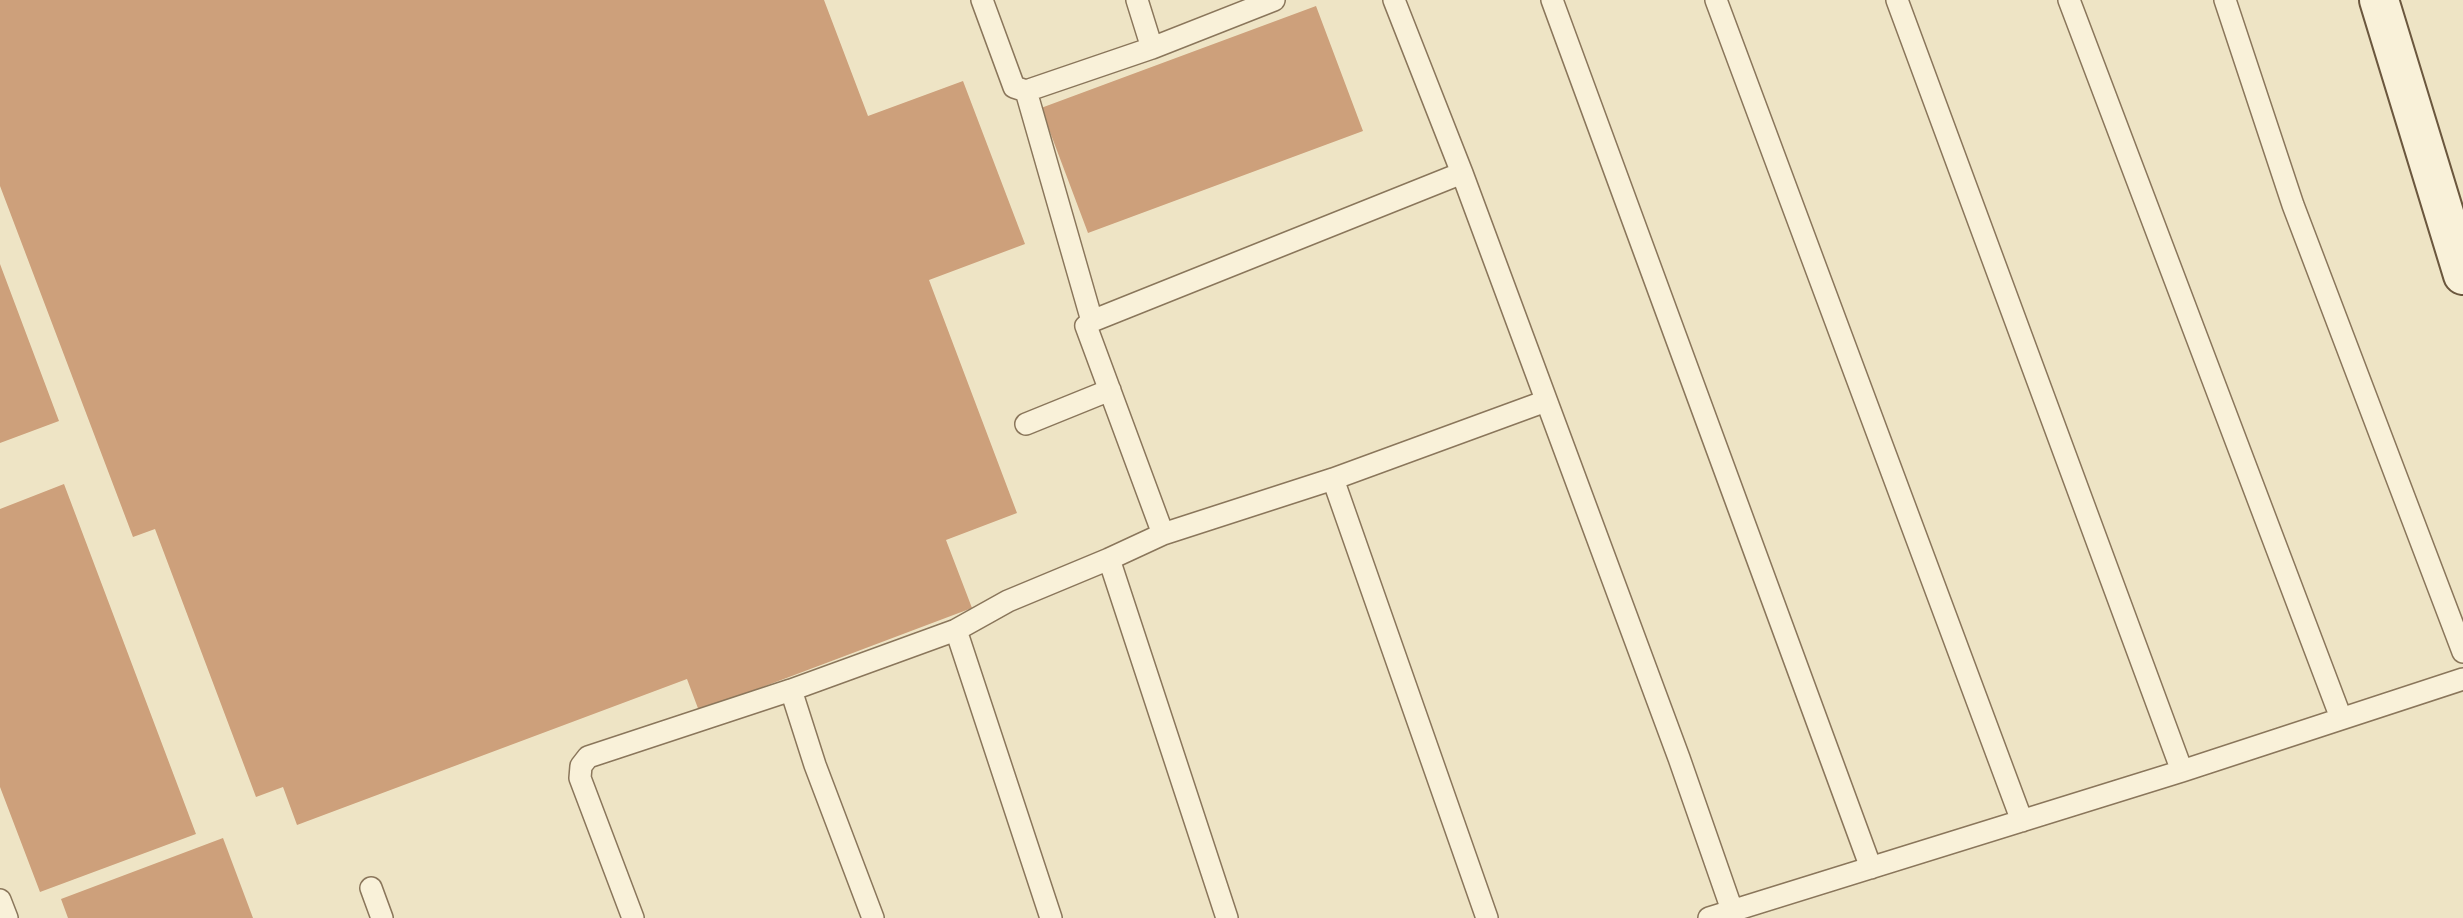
<!DOCTYPE html>
<html>
<head>
<meta charset="utf-8">
<style>
  body { margin:0 }
  canvas { display:block; background:#eee4c5 }
</style>
</head>
<body>
<canvas width="2463" height="918"></canvas>
<script>
const ctx = document.querySelector('canvas').getContext('2d');
ctx.lineJoin = 'round';
function fill(path, color) { ctx.fillStyle = color; ctx.fill(path, 'evenodd'); }
function stroke(path, color, width, dash) { ctx.strokeStyle = color; ctx.lineWidth = width; ctx.lineCap = dash ? 'butt' : 'round'; ctx.setLineDash(dash || []); ctx.stroke(path); }
const building = new Path2D(`
  M0 0H824L868 116 963 81 1025 244 929 280 1017 513 946 540 972 608 699 711 687 679 297 825 283 787 256 797 155 529 133 537 0 186Z
  M1316 6 1363 131 1088 233 1041 108Z
  M0 264 59 421 0 443Z
  M64 484 196 834 40 892 0 787V509Z
  M223 838 253 918H68L61 899Z`);
const service = new Path2D(`
  M982 0 1014 87 1026 91 1152 48 1274 0
  M1137 0 1152 48
  M1394 0 1462 173 1679 758 1732 910
  M1552 0 1871 868
  M1716 0 2022 821
  M1897 0 2182 771
  M2069 0 2341 718
  M2225 0 2293 205 2463 652
  M1026 91 1092 321
  M1026 424 1110 390
  M1333 479 1487 918
  M1163 534 1086 326 1092 321 1462 173
  M956 630 1051 918
  M371 888 382 918
  M0 900 7 918
  M633 918 580 778 581 766 588 757 791 690
  M873 918 815 765 791 690 956 630 1008 601 1109 559
  M1227 918 1109 559 1163 534 1333 479 1546 401
  M1709 918 2182 771 2463 679`);
const secondary = new Path2D(`
  M2379 0 2463 275`);
fill(building, '#cda07b');
stroke(service, '#8a765b', 24);
stroke(secondary, '#6b573e', 42);
stroke(service, '#f9f1d9', 21);
stroke(secondary, '#f9f1d9', 38);
</script>
</body>
</html>
